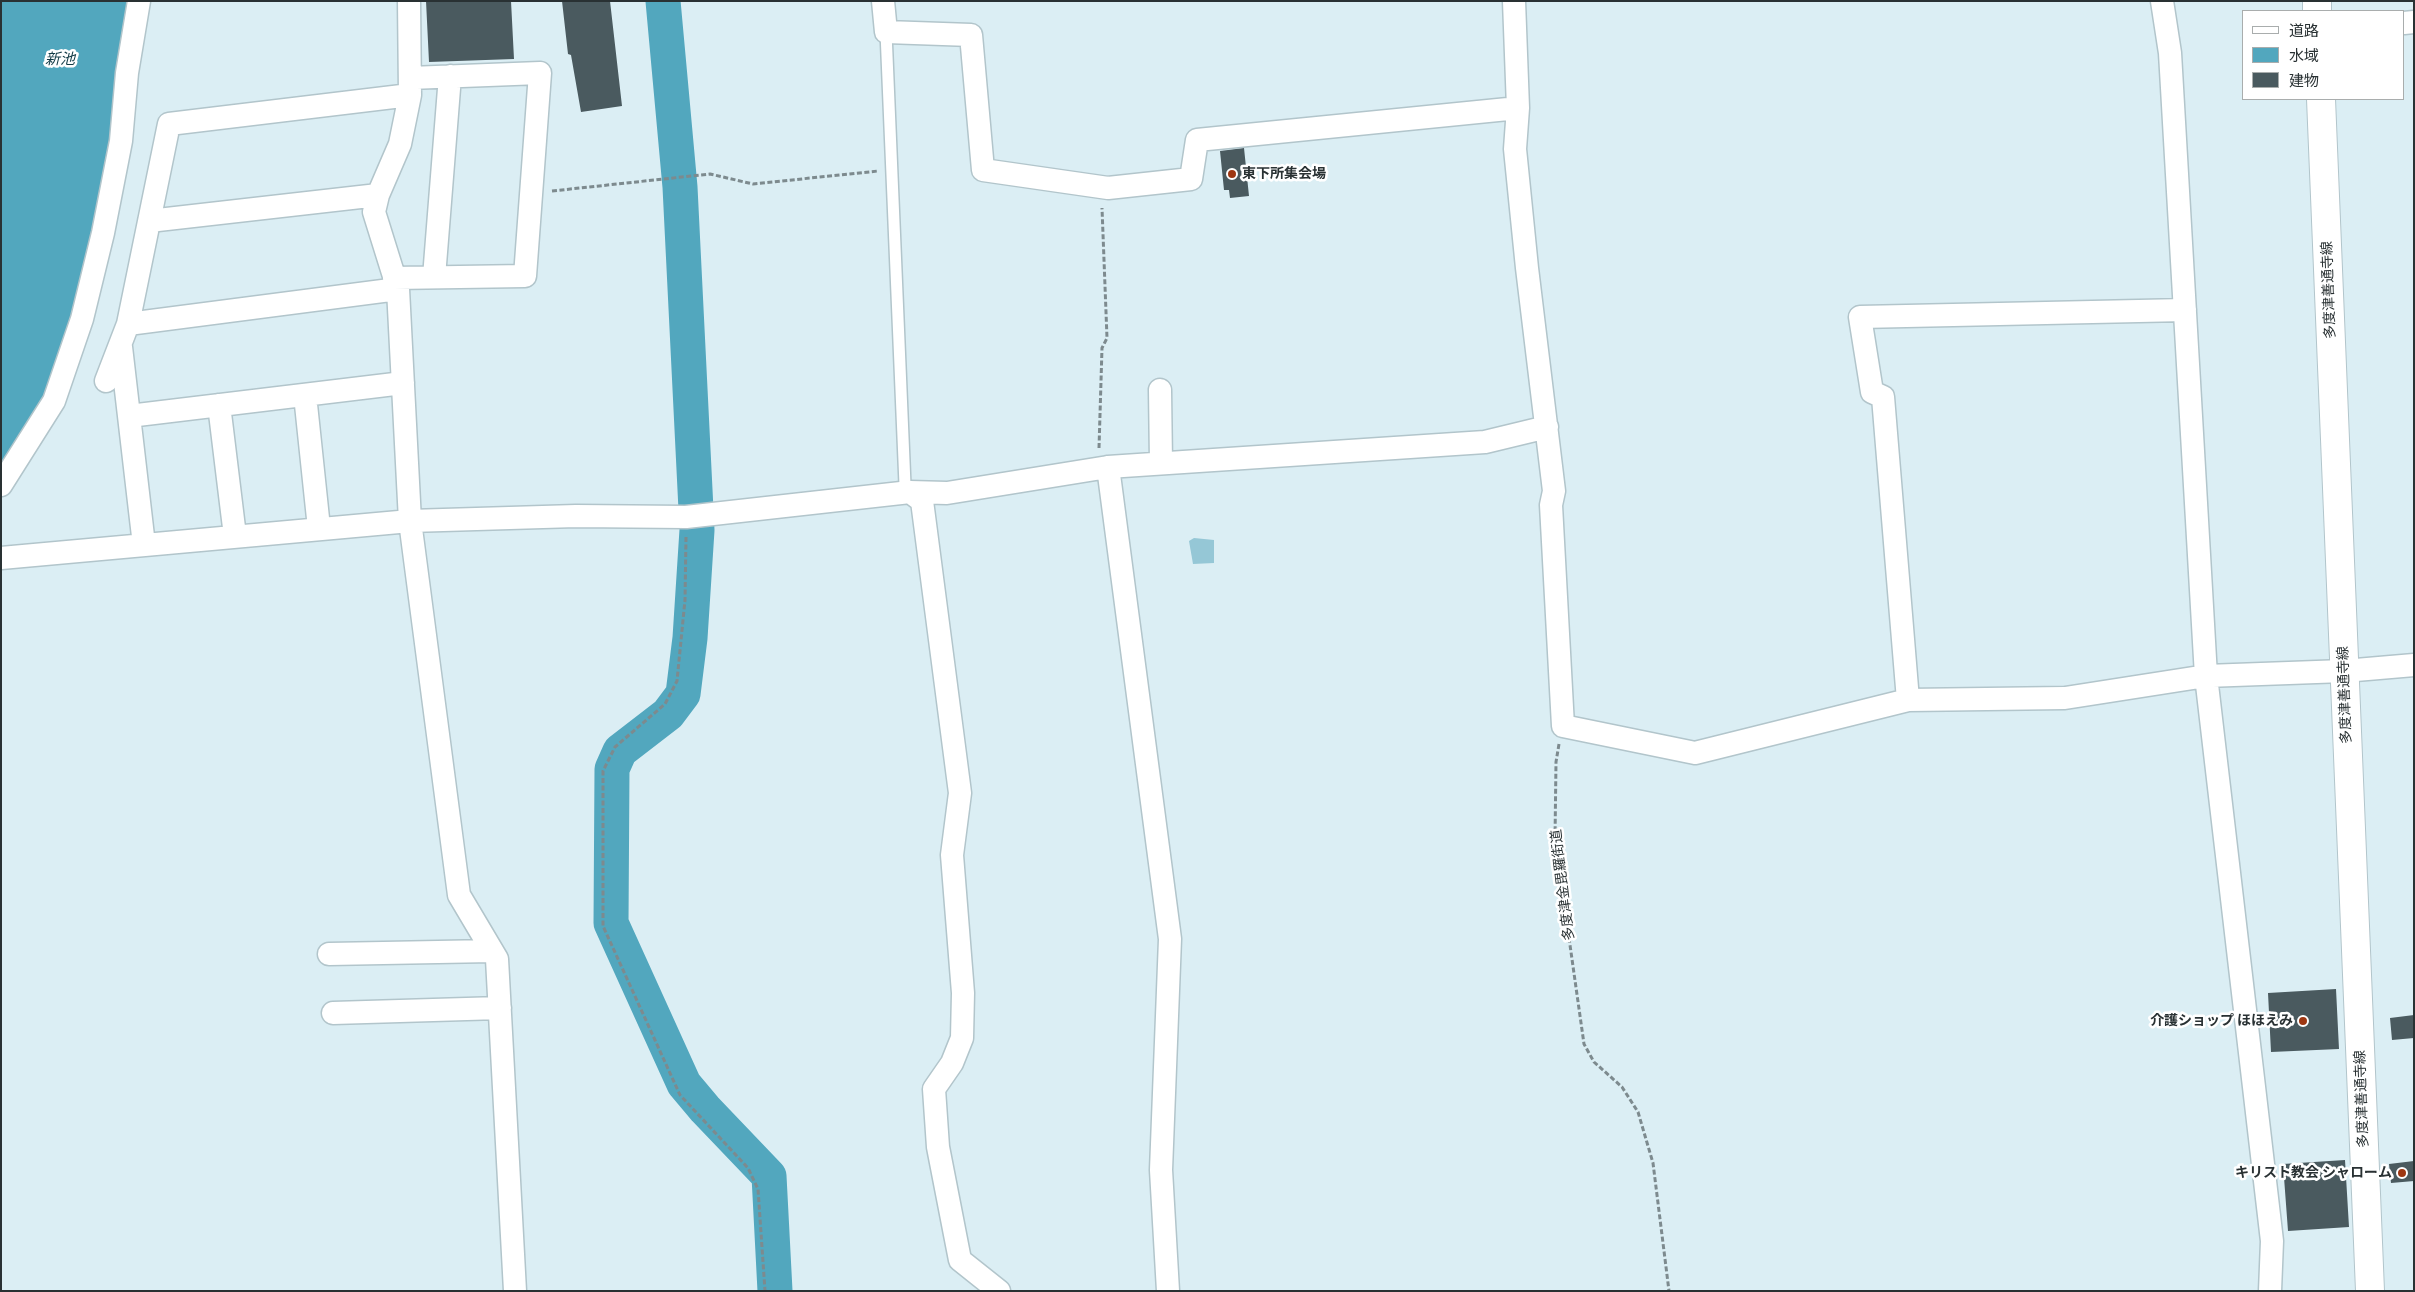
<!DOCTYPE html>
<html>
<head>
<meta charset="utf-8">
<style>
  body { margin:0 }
  #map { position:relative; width:2415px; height:1292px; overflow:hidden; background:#dbeef4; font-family:Rubik,"Noto Sans JP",sans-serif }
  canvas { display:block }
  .frame { position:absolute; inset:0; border:2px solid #293133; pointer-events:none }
  .legend { position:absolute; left:2242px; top:10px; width:162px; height:90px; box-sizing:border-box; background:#fff; border:1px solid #a9adad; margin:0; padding:6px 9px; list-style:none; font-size:15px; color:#293133 }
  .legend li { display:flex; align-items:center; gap:10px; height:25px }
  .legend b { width:25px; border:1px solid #a9adad }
</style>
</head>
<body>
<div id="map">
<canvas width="2415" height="1292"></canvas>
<div class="frame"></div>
<ul class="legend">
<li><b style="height:6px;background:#fff"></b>道路</li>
<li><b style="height:14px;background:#52a7be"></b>水域</li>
<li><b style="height:14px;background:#4a5a5f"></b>建物</li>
</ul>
</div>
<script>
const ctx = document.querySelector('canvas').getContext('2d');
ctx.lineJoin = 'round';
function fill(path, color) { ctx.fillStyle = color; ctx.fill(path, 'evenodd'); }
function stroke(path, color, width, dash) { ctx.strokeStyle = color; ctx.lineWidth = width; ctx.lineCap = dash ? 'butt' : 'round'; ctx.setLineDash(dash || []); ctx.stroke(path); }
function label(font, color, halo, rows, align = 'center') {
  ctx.font = font + ' Rubik,"Noto Sans JP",sans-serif'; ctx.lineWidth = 5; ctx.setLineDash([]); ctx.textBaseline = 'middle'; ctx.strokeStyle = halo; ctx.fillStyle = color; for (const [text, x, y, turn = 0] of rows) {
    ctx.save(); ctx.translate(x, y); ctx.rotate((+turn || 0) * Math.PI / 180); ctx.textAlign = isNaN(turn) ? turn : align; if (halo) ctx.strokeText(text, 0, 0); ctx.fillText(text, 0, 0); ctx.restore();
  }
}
const green = new Path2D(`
  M1194 538 1214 540V563L1193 564 1189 541Z`);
const water = new Path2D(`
  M1 1H128L102 207 71 332 47 393 1 464Z`);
const river = new Path2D(`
  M663 1 680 187 697 530 690 638 683 694 668 714 620 751 612 769 611 923 684 1084 705 1109 769 1176 775 1291`);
const building = new Path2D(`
  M426 1H511L514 59 429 62Z
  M562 1H610L622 106 581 112 571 55 568 54Z
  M1244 148 1249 196 1230 198 1229 190H1224L1220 151Z
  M2336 989 2339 1049 2271 1052 2268 993Z
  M2414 1015V1038L2392 1040 2390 1018Z
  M2345 1160 2349 1227 2288 1231 2283 1164Z
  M2414 1161V1181L2391 1183 2389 1164Z`);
const path = new Path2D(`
  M552 191 710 174 753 184 878 171
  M1099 448 1102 348 1107 338 1102 208
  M686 537 685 600 677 681 665 704 615 747 603 771V926L680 1095 748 1168 758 1189 765 1291
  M1559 744 1556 762 1555 839 1584 1044 1594 1062 1622 1087 1638 1112 1653 1163 1669 1291`);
const lane = new Path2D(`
  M886 32 905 485`);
const street = new Path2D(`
  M409 1 410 95 400 144 378 195 374 212 398 289 410 521 459 895 497 959 515 1291
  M883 1 886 32 971 35 983 170 1108 188 1191 179 1197 140 1518 108
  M1514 1 1518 108 1515 149 1527 268 1554 491 1551 505 1563 726 1695 753 1908 700 2065 698 2206 676 2344 671 2414 665
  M2162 1 2170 53 2206 676 2272 1241 2270 1291
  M2404 23 2414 22
  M149 221 378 195
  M434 277 450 76
  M394 278 525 276 540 73 410 78
  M128 324 398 289
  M121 347 144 545
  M106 381 128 324 169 124 410 95
  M1160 390 1161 463
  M305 395 319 528
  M219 405 235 536
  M129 416 403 383
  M1108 467 1170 939 1161 1170 1168 1291
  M1 485 54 401 82 319 103 233 121 141 127 73 139 1
  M910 492 922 501 960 793 952 855 963 993 962 1038 952 1063 934 1089 938 1147 960 1260 999 1291
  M1 558 410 521 576 516 686 517 910 492 947 493 1108 467 1485 442 1547 427
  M1908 700 1883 397 1872 392 1860 317 2185 310
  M329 954 492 951
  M333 1013 500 1008`);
const secondary = new Path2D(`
  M2317 1V11
  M2321 99 2370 1291`);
const markers = [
  [1232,174,5,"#9e3712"],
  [2303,1021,5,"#9e3712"],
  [2402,1173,5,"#9e3712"]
];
const poiNames = [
  ["東下所集会場",1242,174,"left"],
  ["介護ショップ ほほえみ",2293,1021],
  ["キリスト教会 シャローム",2392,1173]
];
const streetNames = [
  ["多度津善通寺線",2329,290,-92],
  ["多度津善通寺線",2345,695,-92],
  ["多度津金毘羅街道",1563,885,-97],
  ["多度津善通寺線",2362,1099,-92]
];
const waterNames = [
  ["新池",60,60]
];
fill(green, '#95c7d6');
fill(water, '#52a7be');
stroke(river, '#52a7be', 35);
fill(building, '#4a5a5f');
stroke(lane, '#b2c5cb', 14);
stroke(street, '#b2c5cb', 25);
stroke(secondary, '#b2c5cb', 30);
stroke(path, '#7d8a8e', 3, [5, 2.5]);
stroke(lane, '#fff', 11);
stroke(street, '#fff', 22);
stroke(secondary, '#fff', 28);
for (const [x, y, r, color] of markers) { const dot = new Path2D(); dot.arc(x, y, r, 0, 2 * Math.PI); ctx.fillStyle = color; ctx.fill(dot); stroke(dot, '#fff', 2); }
label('bold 14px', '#293133', '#fff', poiNames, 'right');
label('14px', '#293133', '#fff', streetNames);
label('italic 15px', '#133b46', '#fff', waterNames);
</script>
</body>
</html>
